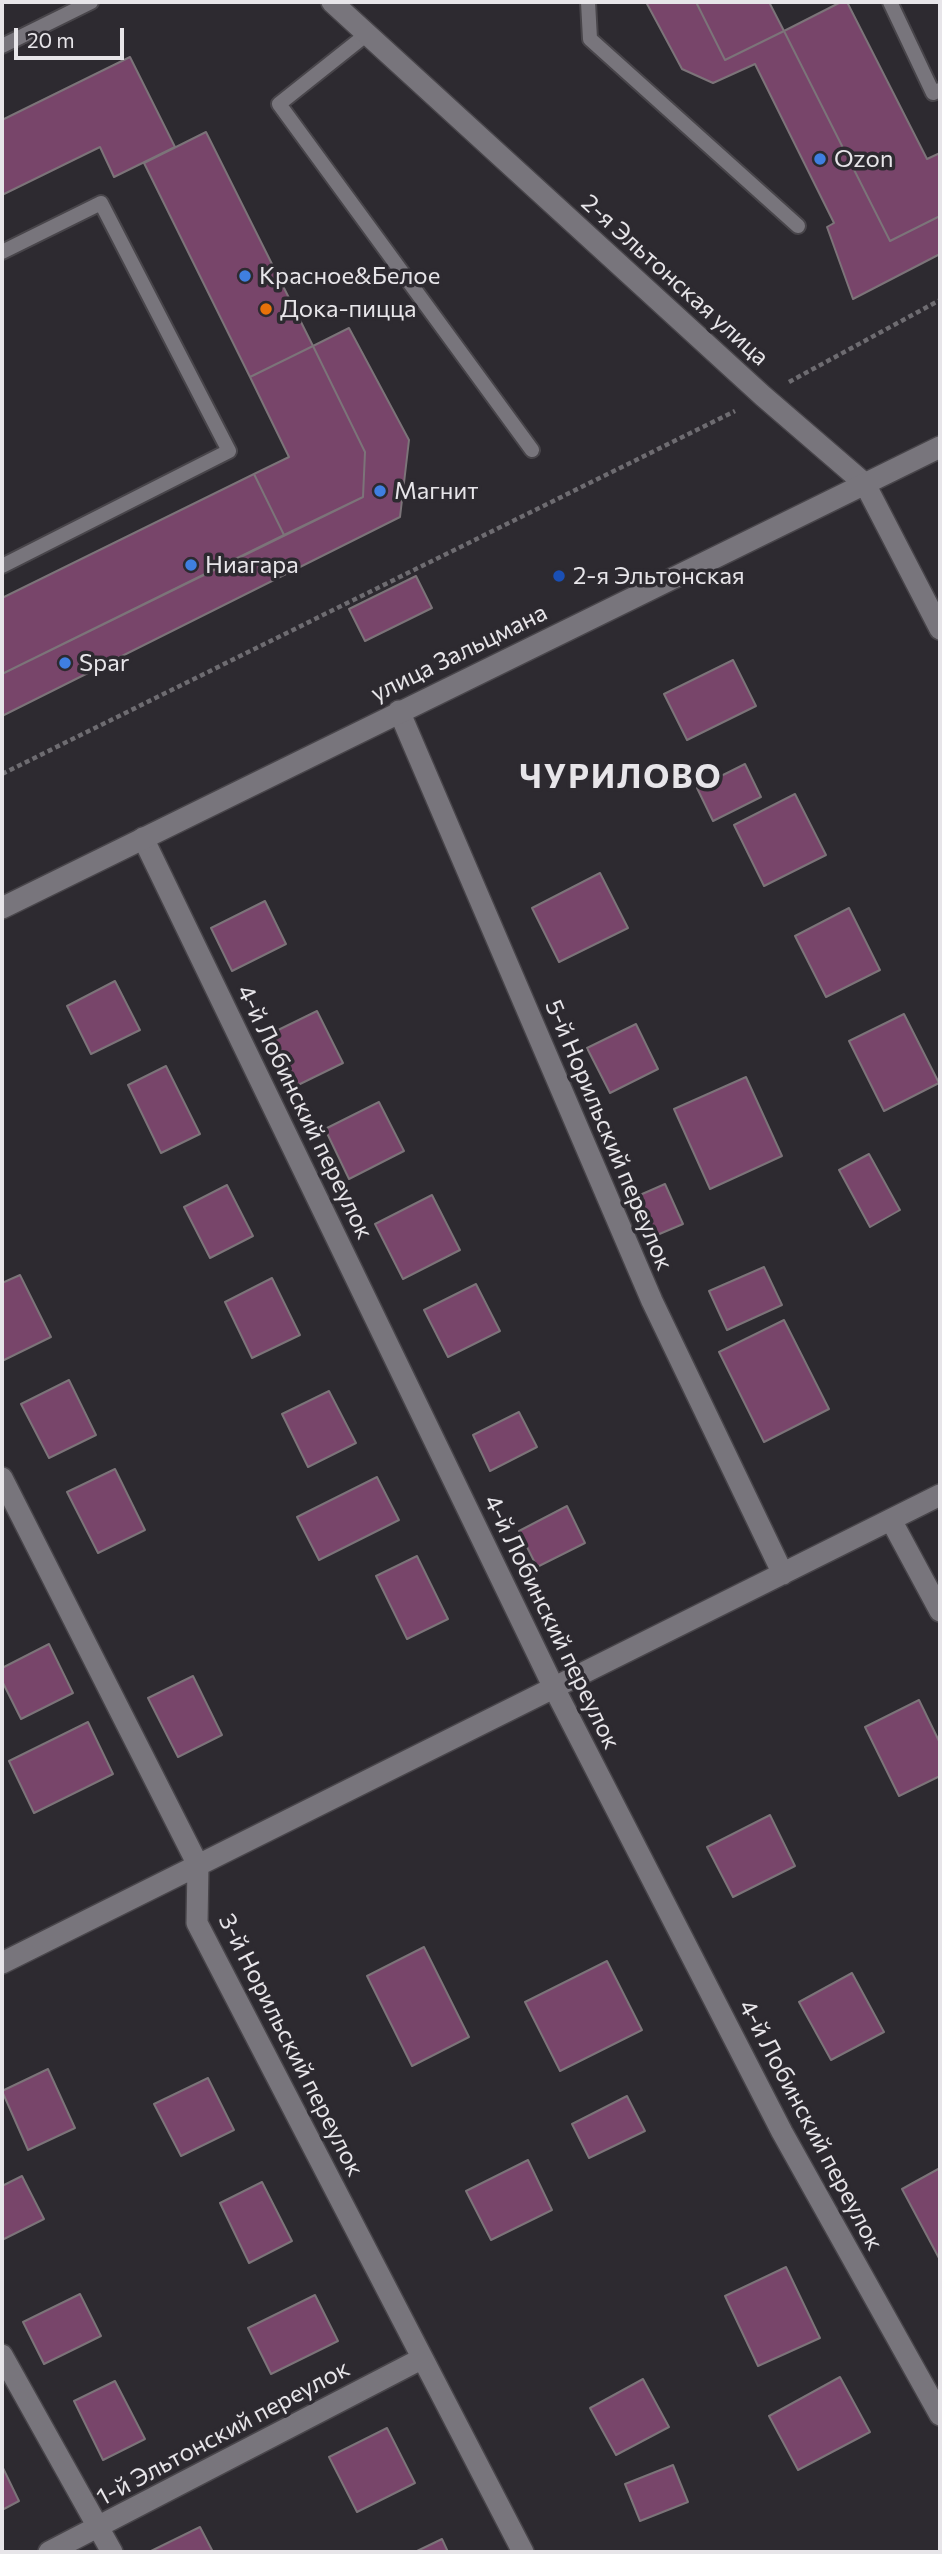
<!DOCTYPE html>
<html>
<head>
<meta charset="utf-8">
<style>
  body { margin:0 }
  #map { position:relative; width:942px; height:2554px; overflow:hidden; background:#2d2a30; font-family:Commissioner,sans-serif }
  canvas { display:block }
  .frame { position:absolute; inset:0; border:4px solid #e7e5e9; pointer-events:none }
  .scale { position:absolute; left:14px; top:28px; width:110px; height:32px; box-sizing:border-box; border:4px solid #e7e5e9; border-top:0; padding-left:9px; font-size:21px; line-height:24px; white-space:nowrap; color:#e7e5e9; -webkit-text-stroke:5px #2d2a30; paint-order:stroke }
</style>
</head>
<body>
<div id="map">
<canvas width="942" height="2554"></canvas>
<div class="frame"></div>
<div class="scale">20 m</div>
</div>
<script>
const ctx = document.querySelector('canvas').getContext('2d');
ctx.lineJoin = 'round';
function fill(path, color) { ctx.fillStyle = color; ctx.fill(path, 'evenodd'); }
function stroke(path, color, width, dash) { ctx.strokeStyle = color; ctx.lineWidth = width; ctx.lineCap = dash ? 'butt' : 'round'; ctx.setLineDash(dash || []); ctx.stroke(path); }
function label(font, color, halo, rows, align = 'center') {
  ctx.font = font + ' Commissioner,sans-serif'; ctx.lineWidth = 7; ctx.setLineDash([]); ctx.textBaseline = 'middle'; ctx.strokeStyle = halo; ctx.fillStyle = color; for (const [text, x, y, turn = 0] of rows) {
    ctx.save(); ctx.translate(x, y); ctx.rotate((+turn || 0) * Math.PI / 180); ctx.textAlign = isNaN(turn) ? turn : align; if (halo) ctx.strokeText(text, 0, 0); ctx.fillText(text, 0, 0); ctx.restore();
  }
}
const building = new Path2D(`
  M646 2H696L725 60 784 31 890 241 940 216V254L853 299 827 227 834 223 755 64 713 83 682 69Z
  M696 2H769L784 31 725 60Z
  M841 2H847L927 159 940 153V216L890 241 784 31Z
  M130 57 175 147 114 177 100 147 2 195V120Z
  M206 132 313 346 250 377 144 163Z
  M349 328 409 440 400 517 2 716V674L363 497 365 452 313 346Z
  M313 346 365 452 363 497 284 535 254 474 289 457 250 377Z
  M254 474 284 535 2 674V598Z
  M416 576 432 608 365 641 349 609Z
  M733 660 756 706 687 740 664 694Z
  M745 764 761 797 713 821 697 788Z
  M795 794 826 855 764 886 734 825Z
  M600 873 628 928 559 962 532 908Z
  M265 901 286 944 232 971 211 928Z
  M849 908 880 970 826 997 795 936Z
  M115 981 140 1030 91 1054 67 1006Z
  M317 1011 343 1063 298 1085 272 1033Z
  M904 1014 939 1083 884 1111 849 1041Z
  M636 1024 658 1069 610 1093 587 1048Z
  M166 1066 200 1134 161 1153 128 1085Z
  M746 1077 782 1156 710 1189 674 1109Z
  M379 1102 404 1151 349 1179 325 1129Z
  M869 1154 900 1210 870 1227 839 1170Z
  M665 1184 683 1224 650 1238 633 1198Z
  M227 1185 253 1236 210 1258 184 1207Z
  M432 1195 460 1250 403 1279 375 1224Z
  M764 1267 782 1305 727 1330 709 1291Z
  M20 1275 51 1337 2 1361V1283Z
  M272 1278 300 1335 252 1358 225 1302Z
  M476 1284 500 1331 448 1357 424 1310Z
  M784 1320 829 1409 764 1442 719 1352Z
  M69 1380 96 1435 49 1458 21 1404Z
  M329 1391 356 1443 308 1467 282 1414Z
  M519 1412 537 1447 490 1471 473 1435Z
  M115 1469 145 1530 98 1553 67 1492Z
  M377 1477 399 1520 319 1560 297 1517Z
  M567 1506 585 1543 537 1567 519 1531Z
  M417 1556 448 1619 407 1639 376 1576Z
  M49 1644 73 1693 21 1719 2 1681V1668Z
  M193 1676 222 1735 178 1757 148 1698Z
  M919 1700 940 1743V1776L899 1796 865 1727Z
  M88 1722 113 1774 34 1813 9 1761Z
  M770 1815 795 1866 733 1897 707 1847Z
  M424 1947 469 2037 412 2066 367 1976Z
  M607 1961 642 2030 560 2071 525 2002Z
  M852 1973 884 2032 831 2060 799 2002Z
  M48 2069 75 2128 28 2150 2 2091Z
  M208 2078 234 2130 181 2156 154 2104Z
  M627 2096 645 2131 589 2158 572 2124Z
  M528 2160 552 2210 491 2240 466 2191Z
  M940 2168V2260L902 2189Z
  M22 2176 44 2219 2 2240V2186Z
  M262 2182 292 2241 249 2263 220 2203Z
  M786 2267 820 2338 758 2366 725 2296Z
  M80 2294 101 2336 44 2364 23 2322Z
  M315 2295 338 2341 271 2374 248 2328Z
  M840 2377 870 2432 798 2470 769 2416Z
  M643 2379 669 2427 616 2455 590 2408Z
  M115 2381 145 2439 103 2460 74 2401Z
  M387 2428 415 2483 357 2512 329 2457Z
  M673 2465 688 2502 640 2521 625 2484Z
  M2 2466 19 2501 2 2510Z
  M200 2527 213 2552H149Z
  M442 2539 448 2552H415Z`);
const path = new Path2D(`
  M789 382 940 300
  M2 774 735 411`);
const service = new Path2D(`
  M588 2 590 39 798 226
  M890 2 933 93 940 90
  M367 34 279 104 532 450
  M2 46 91 2
  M2 252 101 203 229 451 2 566`);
const minor = new Path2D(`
  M332 2 763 396 865 484
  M399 711 652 1301 783 1574
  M143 838 554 1688 782 2132 940 2415
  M2 1478 198 1865 197 1923 523 2552
  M891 1520 940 1611
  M2 1963 940 1495
  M2 2355 112 2552
  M49 2552 421 2359`);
const tertiary = new Path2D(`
  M865 484 940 629
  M2 908 940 447`);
const markers = [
  [820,159,7,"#3f7fe0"],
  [245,276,7,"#3f7fe0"],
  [266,309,7,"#e8710a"],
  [380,491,7,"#3f7fe0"],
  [191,565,7,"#3f7fe0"],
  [559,576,7,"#1a4fb4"],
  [65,663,7,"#3f7fe0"]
];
const poiNames = [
  ["Ozon",834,159],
  ["Красное&Белое",259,276],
  ["Дока-пицца",280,309],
  ["Магнит",394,491],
  ["Ниагара",205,565],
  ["2-я Эльтонская",573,576],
  ["Spar",79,663]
];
const streetNames = [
  ["2-я Эльтонская улица",675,280,42],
  ["улица Зальцмана",459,653,-26],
  ["4-й Лобинский переулок",305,1112,64],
  ["5-й Норильский переулок",609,1135,67],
  ["4-й Лобинский переулок",552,1622,64],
  ["3-й Норильский переулок",291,2045,63],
  ["4-й Лобинский переулок",811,2125,62],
  ["1-й Эльтонский переулок",223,2433,-28]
];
const districtNames = [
  ["ЧУРИЛОВО",621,777]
];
fill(building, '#78456a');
stroke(building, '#7c7479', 2);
stroke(service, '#48454a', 18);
stroke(minor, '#48454a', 24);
stroke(tertiary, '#48454a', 24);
stroke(path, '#6e6c71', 4.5, [5, 3.5]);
stroke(service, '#78757c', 14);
stroke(minor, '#78757c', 21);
stroke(tertiary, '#78757c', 21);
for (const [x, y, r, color] of markers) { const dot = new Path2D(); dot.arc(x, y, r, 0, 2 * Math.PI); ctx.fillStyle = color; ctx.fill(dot); stroke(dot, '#2d2a30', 2.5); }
label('24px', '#e7e5e9', '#2d2a30', poiNames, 'left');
label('24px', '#e7e5e9', '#2d2a30', streetNames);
ctx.letterSpacing = '2px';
label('bold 32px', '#e7e5e9', '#2d2a30', districtNames);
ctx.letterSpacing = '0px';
</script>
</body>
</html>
